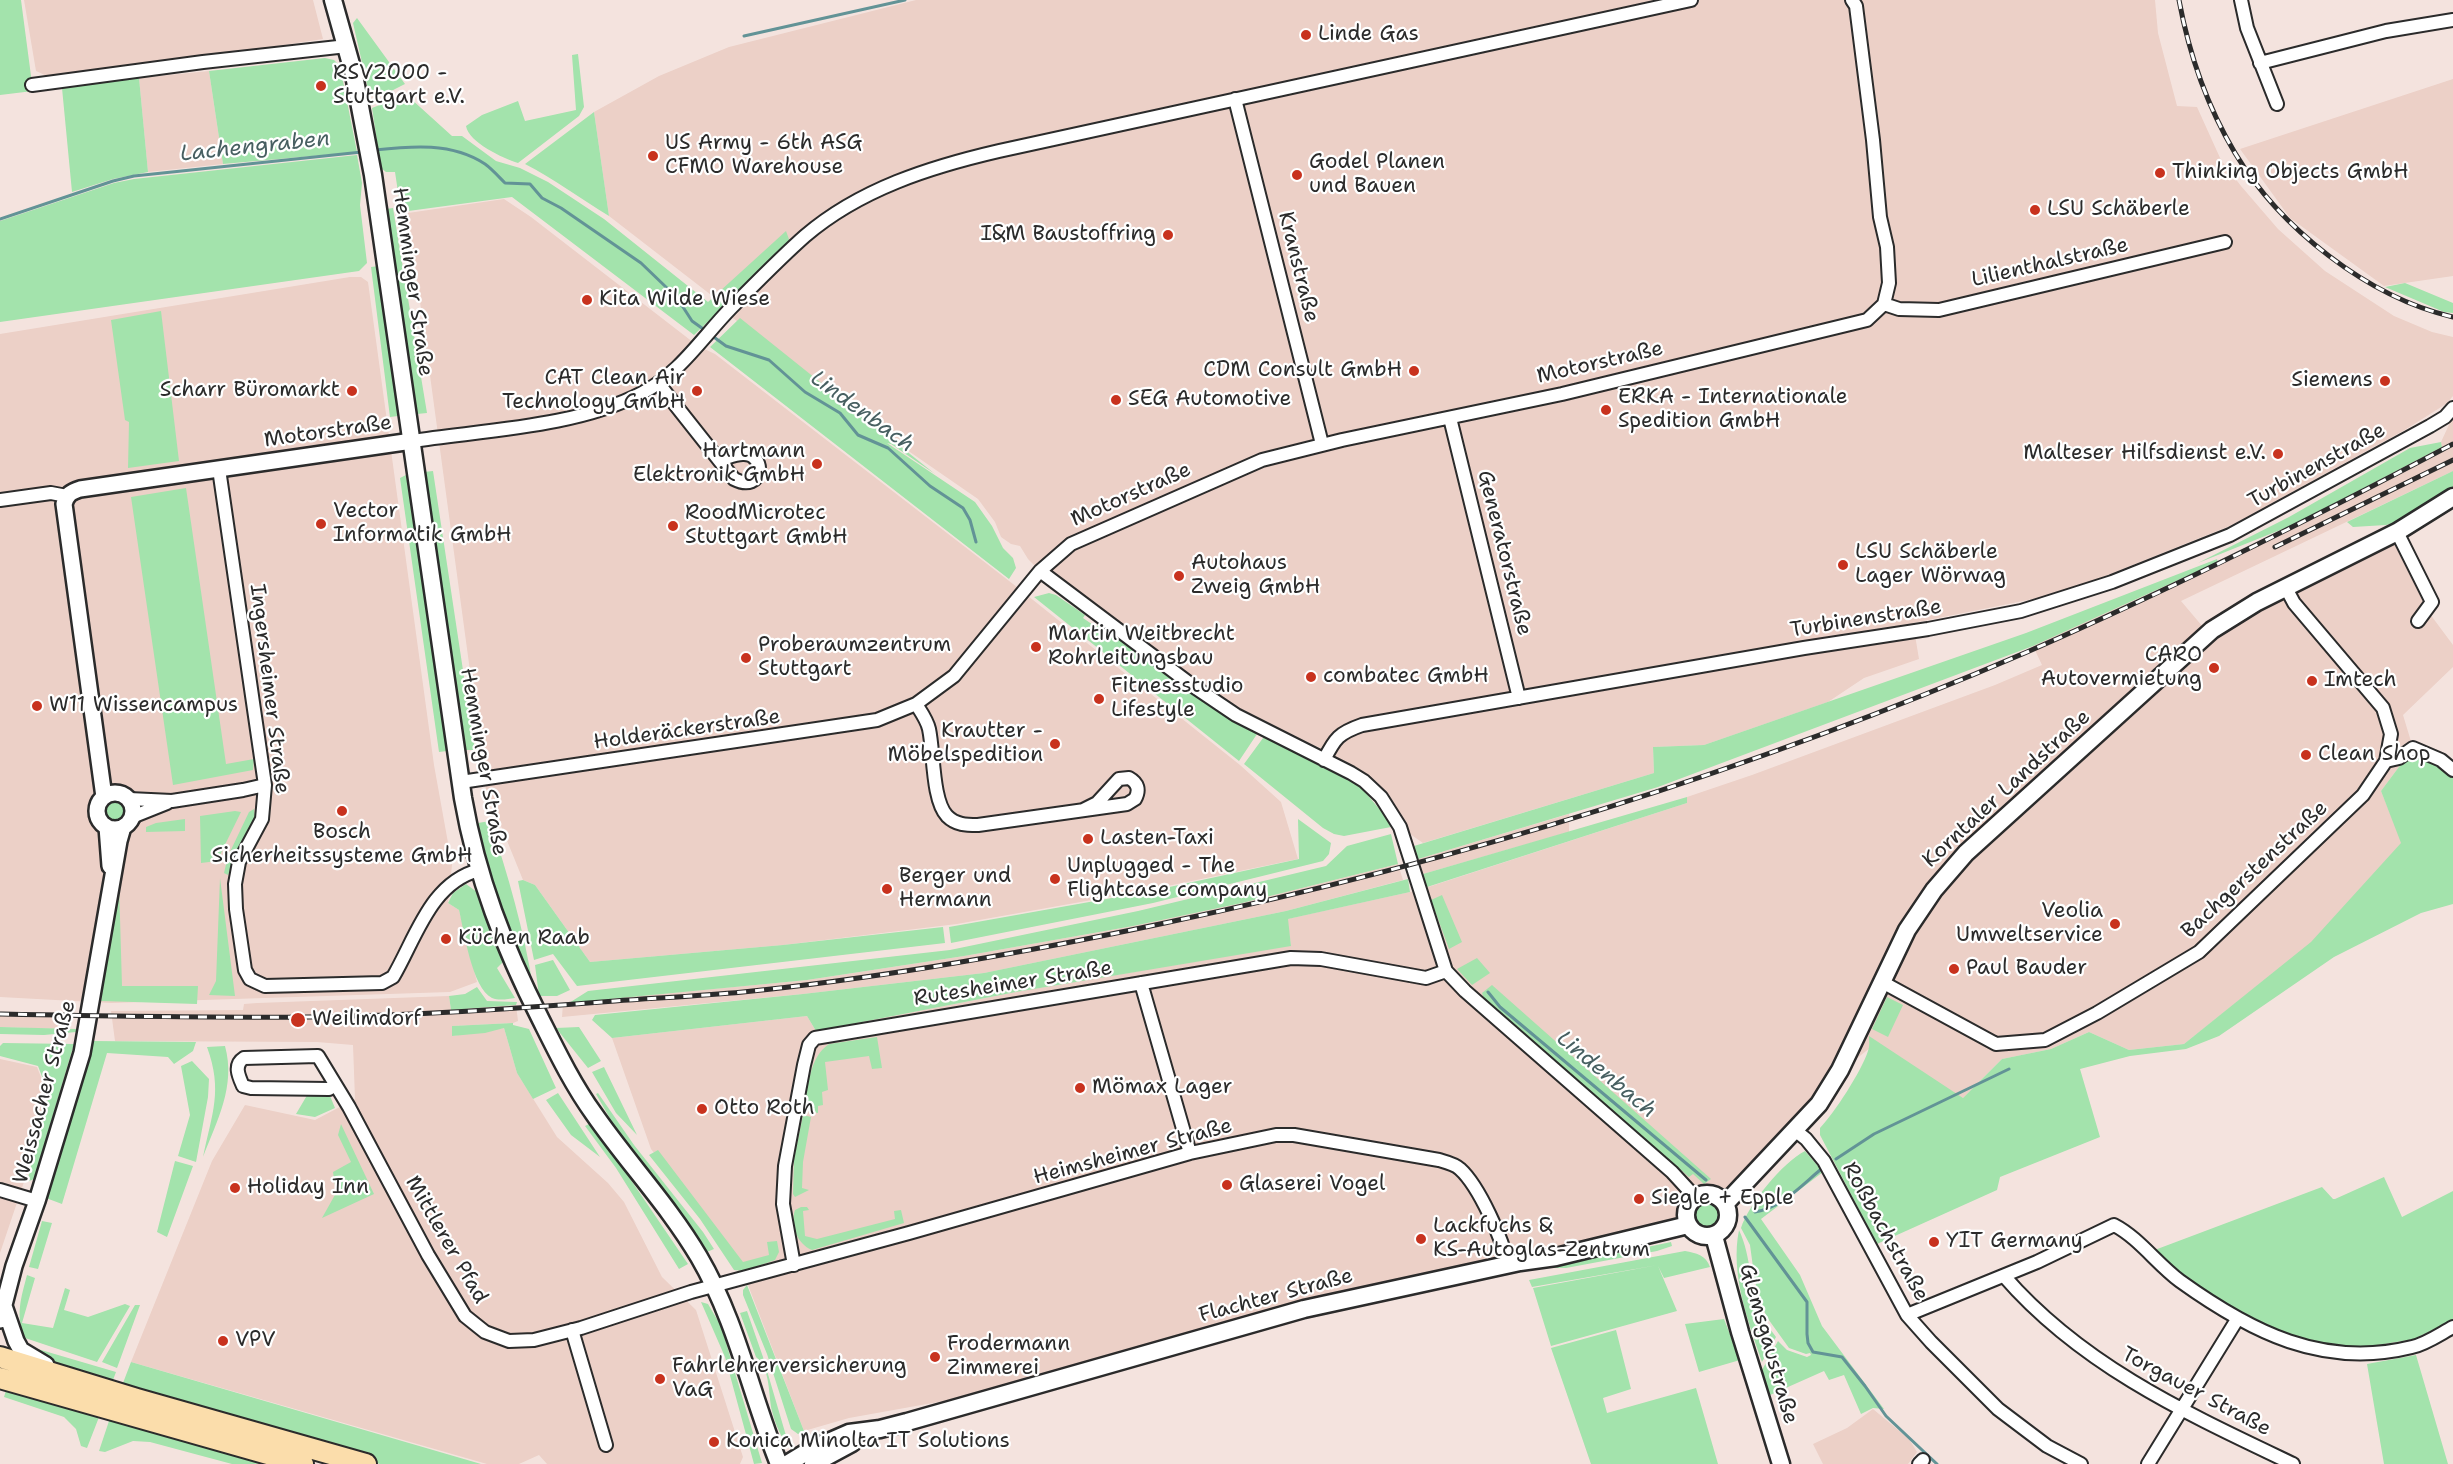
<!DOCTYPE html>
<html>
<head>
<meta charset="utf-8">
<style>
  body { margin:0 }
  canvas { display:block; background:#f4e3de }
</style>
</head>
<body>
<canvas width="2453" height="1464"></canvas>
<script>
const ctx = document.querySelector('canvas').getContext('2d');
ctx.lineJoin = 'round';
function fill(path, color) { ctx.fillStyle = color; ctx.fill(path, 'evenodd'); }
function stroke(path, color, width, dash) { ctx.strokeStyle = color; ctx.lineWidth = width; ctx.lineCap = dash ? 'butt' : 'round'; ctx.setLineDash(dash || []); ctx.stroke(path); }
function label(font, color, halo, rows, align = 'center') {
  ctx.font = font + ' "Shantell Sans",sans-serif'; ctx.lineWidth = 4.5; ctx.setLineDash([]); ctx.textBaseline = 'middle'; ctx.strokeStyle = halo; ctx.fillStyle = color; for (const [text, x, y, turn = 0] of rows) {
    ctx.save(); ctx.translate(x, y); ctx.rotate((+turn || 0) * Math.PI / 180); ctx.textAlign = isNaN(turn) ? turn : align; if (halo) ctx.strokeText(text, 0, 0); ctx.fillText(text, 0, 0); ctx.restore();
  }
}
const built = new Path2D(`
  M24 0H313L323 39 139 67 47 76 36 71Z
  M916 0H2155L2158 33 2177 106 2197 107 2221 160 2241 186 2278 229 2325 271 2394 316 2432 332 2453 337V396L2446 404 2403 431 2232 525 2063 593 1913 623 1919 659 1864 678 1828 702 1704 745 1653 747 1654 773 1423 843 1400 827 1393 814 1351 773 1319 747 1264 730 1040 571 1028 559 1020 546 1011 544 1001 537 995 522 978 499 907 450 817 380 726 313 715 298 609 216 594 112 659 76 729 47Z
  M209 71 223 164 148 172 139 78Z
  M2453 79V276L2384 286 2290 218 2240 149Z
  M504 199 531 217 698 346 715 354 1013 584 1240 765 1281 802 1298 859 1148 890 957 924 783 945 590 962 535 885 523 880 486 789 408 213Z
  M350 277H361L368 282 434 765 452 865 448 903 459 910 477 982 450 992 111 1003 0 997V334Z
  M2453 416V471L2181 601 2203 627 2199 638 2257 602 2281 601 2362 551 2397 532 2432 602 2427 610 2453 645V667L2403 715 2413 748 2381 791 2402 843 2418 859 2184 1044 2129 1050 2089 1032 2051 1049 2002 1059 1963 1098 1870 1048 1828 1081 1783 1132 1722 1193 1706 1191 1692 1195 1682 1208 1678 1225 1520 1262 1044 1383 849 1418 804 1431 748 1285 691 1200 651 1149 612 1038 807 1016 816 1031 1016 992 1291 945 1287 919 1419 890 1687 803V797L1752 775 1995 685 2042 665 2033 646 2218 562 2295 524 2442 447 2441 442Z
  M1569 814V832L1423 874 1418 859Z
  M1398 864 1403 880 1286 911 984 973 803 994 562 1017 563 1003 807 980 964 956 1133 926 1242 903Z
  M449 996 451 1010 516 1005 518 1021 513 1023 452 1026V1036L504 1028 517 1073 557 1137 608 1183 624 1202 662 1277 696 1310 743 1457 740 1464H547L539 1455 519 1464H487L131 1362 212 1161 245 1105 315 1120 355 1099 353 1045 317 1042 115 1041 111 1011 243 1010 244 1004 257 1003Z
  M0 1012 64 1013 63 1029 0 1027Z
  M0 1059 37 1067 48 1095 26 1176 0 1253Z
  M1873 1409 1909 1439 1917 1452 1908 1464H1823L1813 1444 1847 1428Z`);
const green = new Path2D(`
  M0 0H21L33 91 0 95Z
  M357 18 405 84C393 90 383 97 369 93L353 23Z
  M578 54 584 107 579 116 518 163C503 158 469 143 466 126L482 115 518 101 525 121 576 110 572 55Z
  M325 58 334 60 340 66 357 152 223 164 209 71Z
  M139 78 148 172 113 179 72 192 62 88Z
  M400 97 410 98 452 136H462L496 161 520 168 548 182 604 219 708 302 786 231 790 242 694 335 512 197 401 212 395 172H386L381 168 372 108Z
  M594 112 609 216C581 199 554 179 525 164Z
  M357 155 362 183 360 205 367 263 359 271 0 322V221L114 183 134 179Z
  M393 208 427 413 417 414 386 209Z
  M379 266 398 416 390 417 371 267Z
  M2405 283 2453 303V313L2444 312 2385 287Z
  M161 311 179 461 128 468 129 422 125 420 111 320Z
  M740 318 935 474 891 444 887 443 975 502 992 526 1003 548 1013 558 1016 568 1009 579 710 347Z
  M2441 442 2442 447 2295 524 2198 563 2289 517 2410 448Z
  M433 471 475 750H466L424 472Z
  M2453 471V489L2409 519 2386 525 2353 527 2347 522Z
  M406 475 447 751 439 752 400 478Z
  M186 488 226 764 254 759 253 770 173 785 131 497Z
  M2217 559 2218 562 2033 646 1658 787 1418 859 1414 846 1654 773 1653 747 1704 745 2026 633Z
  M1049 593 1056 595 1085 615 1083 618 1096 627 1099 624 1257 734 1239 761 1034 597Z
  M1266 734 1360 786 1386 817 1391 827 1344 836 1334 834 1323 828 1244 764Z
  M2413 748 2453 770V904L2421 913 2334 957 2219 1036 2186 1049 2130 1056 2080 1069 2100 1137 2000 1177 1997 1190 1877 1244 1820 1135V1128C1835 1112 1861 1072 1868 1051 1870 1046 1869 1041 1869 1036L1963 1098 2002 1059 2051 1049 2089 1032 2129 1050 2184 1044 2311 942 2401 843 2381 791Z
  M1687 797V803L1424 888 1423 874Z
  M103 812a12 12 0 1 1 24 0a12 12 0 1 1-24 0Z
  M254 809 255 817 239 846 228 875 224 873 228 856 249 812Z
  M235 811 241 812 217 861 201 863 200 816Z
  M185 819V831L146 832V827L156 823Z
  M1298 819 1331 843 1329 854 1323 861 1153 903 951 943 949 927 1151 891 1299 859Z
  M490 821C508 875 524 930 533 987L498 903 478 823Z
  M1391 834 1398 864 1242 903 1133 926 964 956 807 980 569 1003 588 991 950 950 1138 911 1326 866 1347 846Z
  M220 878 235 996 209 995 216 981Z
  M1408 879 1410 892 1288 919 1291 946 1016 992 816 1031 807 1016 612 1038 592 1020 595 1015 803 994 984 973 1286 911Z
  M523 880 535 885 590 962 783 945 943 927 945 943 577 986 553 954 534 960 518 881Z
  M119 883 122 986H198L197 1004 101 1001Z
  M466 884 477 892 503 962 497 968 515 998C508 999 499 1001 492 998 472 988 464 931 459 910L448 903 453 893Z
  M1442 895 1462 942 1449 949 1431 900Z
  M1477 958 1490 973 1472 985 1457 969Z
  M553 960 570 990 557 996H539L535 965Z
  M1492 985 1711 1179 1704 1184 1693 1174 1689 1177 1485 1001 1482 993Z
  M477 987 487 1001 517 1002 516 1005 451 1010 449 996 465 994Z
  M1887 997 1903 1005 1888 1037 1872 1029Z
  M513 1023V1025L529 1029 556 1088 533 1099 517 1073 504 1028 485 1033 452 1036V1026Z
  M0 1027 77 1029 76 1032 44 1035 0 1034Z
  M579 1027 601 1061 588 1068 556 1028Z
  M877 1037 882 1068 872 1069 869 1056 825 1062 828 1090 822 1092 823 1105 818 1106V1113L803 1110C808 1089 809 1057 829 1044Z
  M92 1041 196 1042 193 1051 174 1064 168 1057 107 1053 62 1204 46 1198Z
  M3 1043 74 1044 34 1179 27 1182 49 1095 38 1066 0 1056V1046Z
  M225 1046C236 1086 217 1121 203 1157 212 1113 223 1091 207 1047Z
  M192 1061 209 1079 208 1097 196 1162 178 1156 190 1115 181 1066Z
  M604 1067 637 1135 616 1113 592 1072Z
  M328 1091 335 1108 315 1117 296 1114 309 1092Z
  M558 1093 600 1157 571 1135 546 1100Z
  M598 1093 634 1145 703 1232 714 1249 707 1252 612 1122 596 1094Z
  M803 1115 811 1117 803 1162 802 1188 809 1190 795 1197 793 1194 794 1159Z
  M341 1124 374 1194 322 1218 336 1193 333 1172 351 1162 338 1135Z
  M589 1124 620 1164 688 1264 679 1269 616 1168 585 1126Z
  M658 1150 743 1262 769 1255 767 1242 777 1241 779 1252 775 1260 744 1271 734 1270 700 1219 649 1155Z
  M1805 1151 1823 1172 1761 1219 1800 1275 1822 1326 1884 1409 1873 1408 1861 1414 1844 1375 1829 1380 1824 1371 1770 1395 1762 1370 1778 1341 1787 1350 1807 1357 1811 1355 1810 1353 1806 1354 1789 1348 1766 1316 1755 1282 1750 1245 1741 1228C1749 1204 1782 1163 1805 1151Z
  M175 1161 193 1166 167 1237 157 1232Z
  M2384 1177 2402 1217 2453 1191V1320L2414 1339 2354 1349 2286 1336 2234 1309 2188 1280 2152 1251 2322 1187 2333 1199H2335Z
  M1694 1216a14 14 0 1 1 28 0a14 14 0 1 1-28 0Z
  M801 1207H807L809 1210 803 1211 805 1236 817 1239 895 1219 894 1211 901 1210 904 1223 812 1250C797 1244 790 1225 795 1210Z
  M42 1221 52 1223 38 1269 29 1267Z
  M1739 1230C1752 1257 1749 1290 1763 1318 1766 1325 1772 1331 1776 1337L1762 1362C1748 1321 1730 1274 1739 1230Z
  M1671 1242 1672 1246 1657 1251 1566 1268H1547Z
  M1685 1251C1696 1253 1706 1255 1710 1267L1664 1278 1658 1266 1677 1311 1551 1346 1533 1288 1658 1265 1532 1287 1529 1280Z
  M27 1275 35 1278 22 1323 53 1328 65 1288 70 1290 64 1310 88 1317 125 1304 130 1306 97 1362 25 1338C15 1316 21 1298 27 1275Z
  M747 1285 804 1431 798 1434 791 1429 767 1354 743 1295V1290Z
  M701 1302 708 1304 721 1326 762 1463 754 1464 725 1357Z
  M135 1305H140L117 1368 102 1362Z
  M747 1311 763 1357 787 1439 785 1442C779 1432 775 1423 772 1411 768 1395 771 1369 756 1357L740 1313Z
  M1724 1319 1740 1360 1699 1372 1685 1324Z
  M1616 1330 1631 1389 1603 1398 1607 1413 1696 1388 1718 1464H1591L1551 1348Z
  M24 1345 116 1372 113 1380 40 1358Z
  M2416 1355 2448 1464H2384L2367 1364Z
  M131 1362 481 1464H380L145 1396 123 1383Z
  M7 1387 101 1412 87 1448 81 1446 76 1429 64 1417 4 1397Z
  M111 1415 279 1464H232L150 1442 133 1441 105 1452 99 1451Z`);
const stream = new Path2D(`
  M744 36 905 0
  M375 150C411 146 452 142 485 164 492 169 499 177 505 183L530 184 542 198 561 208 641 263 667 288 683 307 692 321 706 331
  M0 219 113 181 134 176 362 152
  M711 335 726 346 769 360 805 392 840 413 858 435 888 448 930 486 963 508 970 520 976 542
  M1488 992 1500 1007 1706 1180
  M1836 1159 1874 1134 2009 1069
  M1755 1212C1781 1208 1800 1187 1820 1170
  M1745 1217 1807 1302V1334L1808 1343 1813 1352 1842 1357 1865 1386 1886 1416 1937 1464`);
const minor = new Path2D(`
  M2241 0 2247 28 2277 104
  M2260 63 2386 31 2453 20
  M32 85 203 62 347 46
  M1235 99 1322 444
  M1884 304 1899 309 1939 310 2225 242
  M658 383 734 479C764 494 767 453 743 454 735 454 727 458 719 460
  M1450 418 1519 698
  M412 441C485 430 577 427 642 393 679 374 702 338 730 309 755 284 779 259 805 236 860 189 930 167 999 151L1691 0
  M219 469 265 785 262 819 239 862 235 884 236 909 245 970 250 979 265 986 382 983 393 977C416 938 430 883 479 870
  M0 500 51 493 67 496
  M2397 532 2432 602 2418 621
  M1040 571 1193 686 1236 715 1351 773 1364 781 1381 797 1400 827 1446 971 1465 991 1672 1172 1695 1197
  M916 704C921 712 927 720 929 729 934 752 932 800 947 816 956 825 966 825 978 825L1127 804 1135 799C1140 790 1138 783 1129 778L1119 779 1097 803 1083 810
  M1324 760C1335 738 1339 733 1362 725L1804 648 1928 629 2021 611 2112 582 2230 535 2430 426 2445 417 2453 408
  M2386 761 2399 758 2413 748 2441 760 2453 770
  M461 782 877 720 916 704 954 676 1040 571 1071 544 1262 460 1342 440 1562 394 1867 320 1884 304 1889 283 1887 247 1880 217 1873 140 1856 6 1852 0
  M129 799 172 801 243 790 265 785
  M132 817 167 803
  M1882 982 1996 1044 2045 1040 2097 1013 2199 952 2363 795 2386 761 2391 734 2383 708 2294 603 2286 588
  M1141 983 1190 1153
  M335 1085 329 1089 251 1088 243 1086C239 1077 233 1065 244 1058L318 1056 349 1107 428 1255 465 1316 485 1332 509 1341 534 1340 581 1328 691 1292 909 1233 1190 1153 1276 1135H1294L1439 1160C1446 1162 1455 1164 1460 1169 1479 1186 1503 1240 1508 1265
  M1796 1131 1806 1139 1824 1161 1907 1315 1931 1342 1998 1409 2047 1446 2081 1464
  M0 1190 37 1201
  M794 1265 783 1204 785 1166 804 1065 809 1045 815 1038 1291 958 1321 959 1426 978 1446 971
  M2004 1276C2082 1366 2188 1414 2293 1464
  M1907 1315 2037 1262 2114 1225C2139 1238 2157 1264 2180 1281 2251 1332 2323 1369 2412 1347 2426 1344 2440 1334 2453 1327
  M572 1330 606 1445
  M1919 1464 1923 1460
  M2148 1464 2238 1318`);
const tertiary = new Path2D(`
  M97 811a18 18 0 1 1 36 0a18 18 0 1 1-36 0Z
  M104 797 64 504C67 494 71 492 80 489L412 441
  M107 827 110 866
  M4 1306 16 1341 21 1350 46 1365
  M0 1320 14 1266 37 1201 82 1053 119 841 123 827`);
const secondary = new Path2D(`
  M333 0 354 75 373 175 463 798C477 878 504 947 541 1020 557 1052 573 1085 594 1114 628 1163 669 1206 699 1257 737 1322 751 1395 779 1464
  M1686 1215a21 21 0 1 1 42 0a21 21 0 1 1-42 0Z
  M1725 1204 1819 1104 1840 1070 1907 930 1934 890 1966 853 2212 630 2257 602 2397 532 2453 497
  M1714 1236 1740 1332 1781 1464
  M787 1464 810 1450 849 1433 880 1429 907 1422 1304 1309 1520 1262 1556 1257 1688 1225
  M813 1464 852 1443`);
const primary = new Path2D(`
  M0 1357 137 1399 366 1464
  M0 1378 303 1464`);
const rail = new Path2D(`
  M2179 0C2189 54 2207 106 2235 153 2280 228 2367 297 2453 317
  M2275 547 2453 460
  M0 1014C103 1016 205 1018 308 1017 410 1016 512 1009 615 1001 657 998 700 996 743 992 883 978 1022 953 1160 924 1457 862 1748 772 2027 652 2172 589 2313 518 2453 444`);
const markers = [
  [1306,35,6,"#c8321e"],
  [321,86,6,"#c8321e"],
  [653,156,6,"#c8321e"],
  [2160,173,6,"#c8321e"],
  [1297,175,6,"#c8321e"],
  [2035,210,6,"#c8321e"],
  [1168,235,6,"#c8321e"],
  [587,300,6,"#c8321e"],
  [1414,371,6,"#c8321e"],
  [2385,381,6,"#c8321e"],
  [352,391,6,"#c8321e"],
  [697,391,6,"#c8321e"],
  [1116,400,6,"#c8321e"],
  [1606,410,6,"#c8321e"],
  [2278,454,6,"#c8321e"],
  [817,464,6,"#c8321e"],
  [321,524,6,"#c8321e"],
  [673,526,6,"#c8321e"],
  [1843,565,6,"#c8321e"],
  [1179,576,6,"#c8321e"],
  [1036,647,6,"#c8321e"],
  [746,658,6,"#c8321e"],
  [2214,668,6,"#c8321e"],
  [1311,677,6,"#c8321e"],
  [2312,681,6,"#c8321e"],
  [1099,699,6,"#c8321e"],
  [37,706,6,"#c8321e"],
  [1055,744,6,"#c8321e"],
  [2306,755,6,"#c8321e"],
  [342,811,6,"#c8321e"],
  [1088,839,6,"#c8321e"],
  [1055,879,6,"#c8321e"],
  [887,889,6,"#c8321e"],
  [2115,924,6,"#c8321e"],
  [446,939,6,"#c8321e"],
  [1954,969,6,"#c8321e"],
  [298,1020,8,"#c8321e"],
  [1080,1088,6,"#c8321e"],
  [702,1109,6,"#c8321e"],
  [1227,1185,6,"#c8321e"],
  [235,1188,6,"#c8321e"],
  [1639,1199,6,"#c8321e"],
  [1421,1239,6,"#c8321e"],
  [1934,1242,6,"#c8321e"],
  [223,1341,6,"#c8321e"],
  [935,1357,6,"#c8321e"],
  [660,1379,6,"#c8321e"],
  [714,1442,6,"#c8321e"]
];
const poiNames = [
  ["Linde Gas",1318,35],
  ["RSV2000 -",333,74],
  ["Stuttgart e.V.",333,98],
  ["US Army - 6th ASG",665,144],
  ["CFMO Warehouse",665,168],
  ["Godel Planen",1309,163],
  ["und Bauen",1309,187],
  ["Thinking Objects GmbH",2172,173],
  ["LSU Schäberle",2047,210],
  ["I&M Baustoffring",1156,235,"right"],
  ["Kita Wilde Wiese",599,300],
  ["CDM Consult GmbH",1402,371,"right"],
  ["CAT Clean Air",685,379,"right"],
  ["Technology GmbH",685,403,"right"],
  ["Siemens",2373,381,"right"],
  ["Scharr Büromarkt",340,391,"right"],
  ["ERKA - Internationale",1618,398],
  ["Spedition GmbH",1618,422],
  ["SEG Automotive",1128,400],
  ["Hartmann",805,452,"right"],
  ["Elektronik GmbH",805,476,"right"],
  ["Malteser Hilfsdienst e.V.",2266,454,"right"],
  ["Vector",333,512],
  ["Informatik GmbH",333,536],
  ["RoodMicrotec",685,514],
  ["Stuttgart GmbH",685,538],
  ["LSU Schäberle",1855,553],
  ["Lager Wörwag",1855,577],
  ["Autohaus",1191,564],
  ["Zweig GmbH",1191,588],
  ["Martin Weitbrecht",1048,635],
  ["Rohrleitungsbau",1048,659],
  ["Proberaumzentrum",758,646],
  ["Stuttgart",758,670],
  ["CARO",2202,656,"right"],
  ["Autovermietung",2202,680,"right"],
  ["combatec GmbH",1323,677],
  ["Imtech",2324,681],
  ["Fitnessstudio",1111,687],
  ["Lifestyle",1111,711],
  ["W11 Wissencampus",49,706],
  ["Krautter -",1043,732,"right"],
  ["Möbelspedition",1043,756,"right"],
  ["Clean Shop",2318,755],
  ["Bosch",342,833,"center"],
  ["Sicherheitssysteme GmbH",342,857,"center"],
  ["Lasten-Taxi",1100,839],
  ["Unplugged - The",1067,867],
  ["Flightcase company",1067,891],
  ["Berger und",899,877],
  ["Hermann",899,901],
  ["Veolia",2103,912,"right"],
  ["Umweltservice",2103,936,"right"],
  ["Küchen Raab",458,939],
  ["Paul Bauder",1966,969],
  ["Weilimdorf",312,1020],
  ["Mömax Lager",1092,1088],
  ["Otto Roth",714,1109],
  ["Glaserei Vogel",1239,1185],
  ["Holiday Inn",247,1188],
  ["Siegle + Epple",1651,1199],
  ["Lackfuchs &",1433,1227],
  ["KS-Autoglas-Zentrum",1433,1251],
  ["YIT Germany",1946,1242],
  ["VPV",235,1341],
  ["Frodermann",947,1345],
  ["Zimmerei",947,1369],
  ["Fahrlehrerversicherung",672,1367],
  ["VaG",672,1391],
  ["Konica Minolta IT Solutions",726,1442]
];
const streetNames = [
  ["Lilienthalstraße",2050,263,-13],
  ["Kranstraße",1298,267,76],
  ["Hemminger Straße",412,282,82],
  ["Motorstraße",1600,363,-13],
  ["Motorstraße",328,432,-8],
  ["Turbinenstraße",2317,466,-29],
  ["Motorstraße",1131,495,-24],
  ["Generatorstraße",1504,553,76],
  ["Turbinenstraße",1866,619,-9],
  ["Ingersheimer Straße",269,689,83],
  ["Holderäckerstraße",687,730,-8],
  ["Hemminger Straße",483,762,80],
  ["Korntaler Landstraße",2007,789,-43],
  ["Bachgerstenstraße",2255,870,-43],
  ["Rutesheimer Straße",1013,984,-9],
  ["Weissacher Straße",45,1092,-75],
  ["Heimsheimer Straße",1133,1152,-15],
  ["Roßbachstraße",1885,1232,61],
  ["Mittlerer Pfad",446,1240,60],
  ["Flachter Straße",1276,1296,-15],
  ["Glemsgaustraße",1768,1344,74],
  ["Torgauer Straße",2196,1392,28]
];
const waterNames = [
  ["Lachengraben",255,147,-6],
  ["Lindenbach",862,412,36],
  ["Lindenbach",1606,1075,40]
];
fill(built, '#ecd0c7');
fill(green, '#a3e3ac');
stroke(stream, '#629396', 3);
stroke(minor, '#2b2b2b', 16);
stroke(tertiary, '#2b2b2b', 20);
stroke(secondary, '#2b2b2b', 21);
stroke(primary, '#2b2b2b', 24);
stroke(minor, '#fff', 12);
stroke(tertiary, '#fff', 15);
stroke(secondary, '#fff', 16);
stroke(primary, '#fbddab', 20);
stroke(rail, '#2b2b2b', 5);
stroke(rail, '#fff', 3, [9]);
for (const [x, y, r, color] of markers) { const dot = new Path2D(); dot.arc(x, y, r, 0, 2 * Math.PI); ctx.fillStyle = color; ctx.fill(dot); stroke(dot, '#fff', 2); }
label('21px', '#2b2b2b', '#fff', poiNames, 'left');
label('21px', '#2b2b2b', '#fff', streetNames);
label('italic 22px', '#475f61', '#fff', waterNames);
</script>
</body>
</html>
